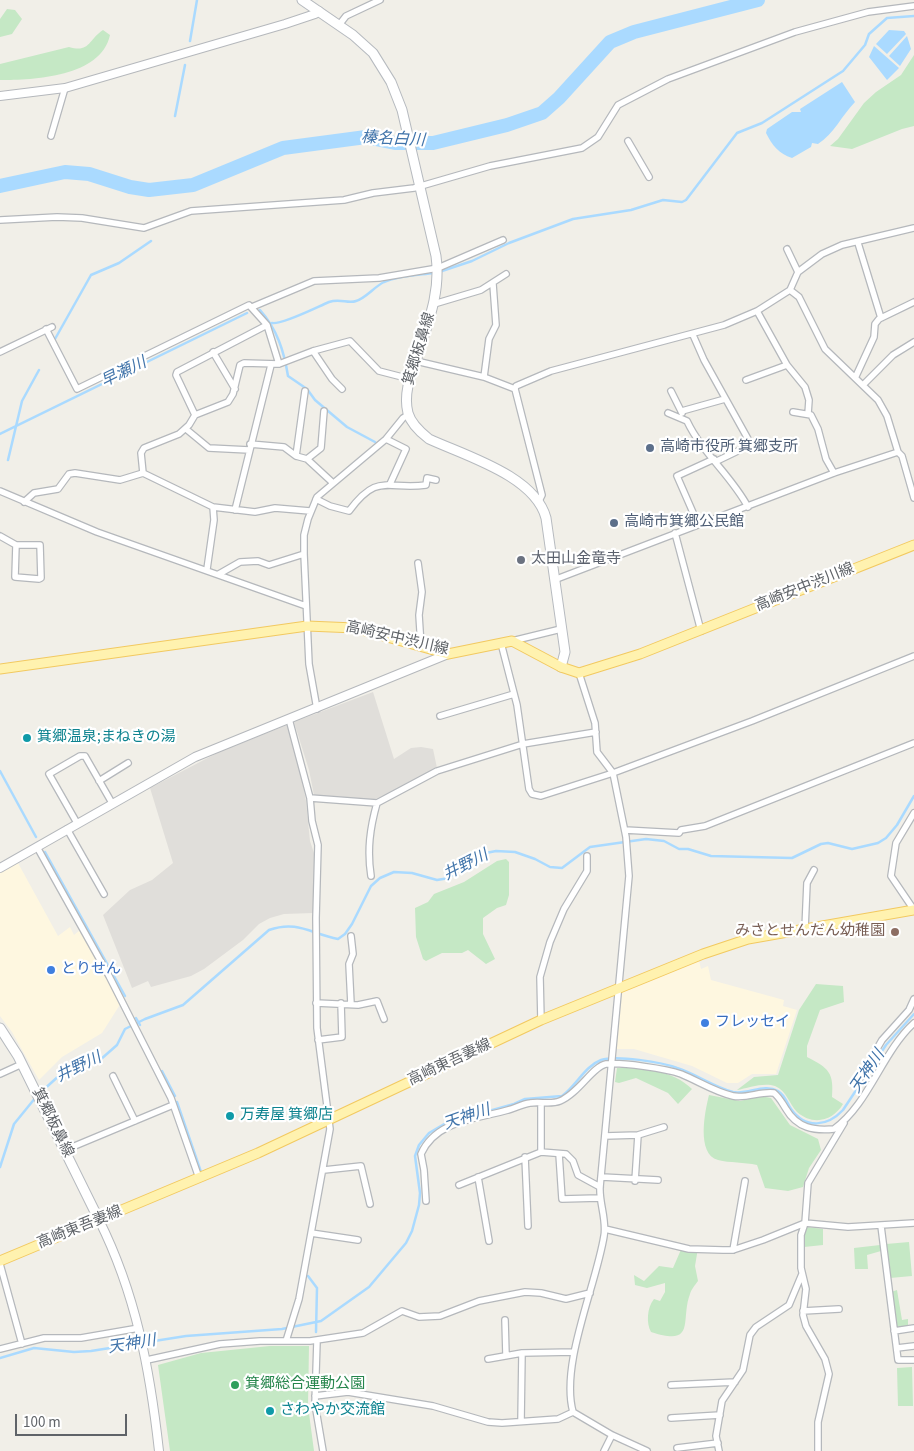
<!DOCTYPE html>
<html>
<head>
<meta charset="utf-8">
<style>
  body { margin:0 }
  #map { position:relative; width:914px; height:1451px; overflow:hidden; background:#f1efe8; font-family:"Source Sans 3",sans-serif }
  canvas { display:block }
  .scale { position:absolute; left:15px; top:1414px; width:112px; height:22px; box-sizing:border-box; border:2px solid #5f6368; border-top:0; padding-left:6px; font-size:15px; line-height:18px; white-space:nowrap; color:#5f6368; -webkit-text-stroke:4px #fff; paint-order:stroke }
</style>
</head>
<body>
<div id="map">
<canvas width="914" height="1451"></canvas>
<div class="scale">100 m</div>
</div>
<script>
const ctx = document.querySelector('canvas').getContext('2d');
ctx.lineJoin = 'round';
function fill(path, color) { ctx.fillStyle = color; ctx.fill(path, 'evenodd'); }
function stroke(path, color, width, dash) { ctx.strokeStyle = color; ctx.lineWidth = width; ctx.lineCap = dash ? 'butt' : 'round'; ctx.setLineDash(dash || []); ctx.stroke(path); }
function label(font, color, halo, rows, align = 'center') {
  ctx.font = font + ' "Source Sans 3","Noto Sans JP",sans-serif'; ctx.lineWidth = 4.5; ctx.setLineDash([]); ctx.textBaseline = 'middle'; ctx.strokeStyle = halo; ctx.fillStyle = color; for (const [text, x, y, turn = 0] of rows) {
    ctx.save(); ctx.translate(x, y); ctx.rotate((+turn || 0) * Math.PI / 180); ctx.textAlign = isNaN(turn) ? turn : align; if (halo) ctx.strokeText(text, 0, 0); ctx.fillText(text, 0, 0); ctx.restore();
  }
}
const commercial = new Path2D(`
  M18 863 58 936 70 927 74 935 80 930 121 1003 102 1033 62 1057 39 1080 12 1032 0 1016V873Z
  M699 960 701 969 708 966 711 980 784 1000 783 1006 797 1010 776 1074H752L738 1083H727L692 1066 634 1049H616L620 996 624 990Z`);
const industrial = new Path2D(`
  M373 692 394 759 411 748 421 747 433 749 437 768 414 782 373 800 314 795 309 770 294 722Z
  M287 725 297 755 306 801 310 841 315 856 313 913 284 914 270 918 259 924 243 940 204 969 191 976 151 987 148 981 132 988 103 915 130 890 152 880 173 863 150 788 221 751Z`);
const green = new Path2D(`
  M7 9 15 10 22 19 12 34 0 37V19Z
  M103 30 110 35C101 77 34 80 0 80V64L69 47C90 53 88 40 103 30Z
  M914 55V126L902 129 852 149 830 146 838 139 864 103 876 92 901 75Z
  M506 859 509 862V895L506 905 497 908 483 918V934L495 959 486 964 468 950 462 953H442L426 961 423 959 416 937 415 908 428 902 434 894 464 882 497 861Z
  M816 984 843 986 844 1002 820 1010 807 1046V1057C829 1068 834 1073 832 1097L843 1104C833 1121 813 1126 797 1112 789 1104 787 1091 775 1086 764 1082 748 1088 737 1090L754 1077 778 1075 799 1010Z
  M617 1068C643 1068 673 1070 692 1089L678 1104 668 1093 636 1078 619 1083 615 1082Z
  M709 1095 740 1101 761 1096 771 1098 790 1125 818 1139 821 1150 809 1168 803 1187 788 1191 765 1188 757 1165C744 1162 730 1163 718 1160 696 1154 705 1111 709 1095Z
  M807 1227 823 1229V1245L804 1247 803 1236Z
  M909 1242 912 1276 890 1278 886 1244Z
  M683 1245 698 1248 695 1266 698 1281C695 1285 691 1290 690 1294 680 1320 697 1347 651 1332 646 1324 647 1307 654 1299L660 1301 665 1292V1283L647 1288 635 1285 634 1275 644 1281 659 1266 673 1268Z
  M880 1245 881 1251 867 1255 868 1269H855L854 1248Z
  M897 1290 902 1320 908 1319V1327L896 1330 891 1292Z
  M270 1346H309L308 1406 314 1451H170L158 1365 201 1353Z
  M912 1367 913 1406H898L897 1368Z`);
const water = new Path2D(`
  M889 30 904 31 906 34 887 54 876 44Z
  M907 36 911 49 900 66 889 56Z
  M874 46 899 68 887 80 869 57Z
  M842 82 855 102C842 115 834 134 818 144L812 143 811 147 792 158C779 154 772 145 766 133L767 129 792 112H801L800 109Z`);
const stream = new Path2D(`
  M190 41 197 0
  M175 116 185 65
  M442 271 472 261 509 243 573 219 631 210 663 200 682 202 686 200 737 133 762 123 843 71 865 45 869 34 887 18 914 16
  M260 310C277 329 284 351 288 376L307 389 315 400 347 427 375 442
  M272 323C282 325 317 307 329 302 340 298 348 304 356 301 366 298 374 287 384 282 399 275 419 275 434 273
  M55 339 91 275 119 263 151 241
  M0 434 247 313
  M8 460 22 401 39 370
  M0 771 36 837
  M45 852 125 996
  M136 1018 140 1025
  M162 1071 175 1096
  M40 1093 62 1073 78 1065 100 1060 117 1045 125 1029 145 1019 183 1005 269 930C298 920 311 934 338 939L345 934 352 924 371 886 380 878 394 872 412 873 437 880 449 878 481 854 496 851 515 852 535 859 550 867 562 868 590 847 646 839 664 841 679 849H688L711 856 792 858 821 844 828 843 852 849 878 843 886 838 897 825 914 796
  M177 1102 201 1172
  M0 1167 14 1124 36 1097
  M308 1276 317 1288 316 1332
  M0 1358 34 1348 74 1352 91 1351 186 1336 282 1329 321 1321 369 1287 406 1243 412 1231 419 1205 420 1193 415 1156 419 1145 429 1133 446 1123 514 1104 525 1099 562 1096C576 1086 585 1066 601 1060 616 1055 662 1062 677 1068 696 1074 714 1087 733 1092 748 1095 764 1083 778 1091 785 1095 787 1103 791 1109 806 1130 828 1126 843 1110L886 1045 914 1014`);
const river = new Path2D(`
  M0 186 65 172 89 174 130 187 149 190 193 185 283 148 366 137 395 143H433L507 125 542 113 559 98 610 42 634 32 758 0`);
const minor = new Path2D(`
  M339 25 346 16 380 0
  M51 136 65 88
  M628 141 649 177
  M0 220 57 217 82 218 144 228 191 211 344 200 373 193 414 188 490 166 582 148 598 137 618 105 668 79 795 32 868 12 914 6
  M858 243 881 318
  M787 249 798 272
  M790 290 799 297 825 349 878 400 887 416 898 452
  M434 304 481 290 506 274
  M252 307 314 281 379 278 438 268 503 240
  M757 311 787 365 805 387 809 400 808 414
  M46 329 77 389 249 305 267 325 279 364
  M693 335 704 360 748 439 744 448 717 461
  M313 351 332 379 342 389
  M0 352 52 327
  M213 352 235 389
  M416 361 484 377 515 389
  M856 376 874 337 875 324 879 319 914 302
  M484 377 489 339 496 325 493 284
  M746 380 787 365
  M864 384 893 355 914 342
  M305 391 296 456 307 459 333 483
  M671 391 682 413
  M682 411 725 399
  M793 412 811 415 818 429 826 459 834 473
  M668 413 687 421C702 453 731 475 748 507
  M195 415 176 375 177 372 267 325
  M186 429 209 448 249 450
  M386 439 406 449 390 484
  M250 444 284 447 296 456
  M307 459 321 448 324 411
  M143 473 141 453 144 448 179 434 189 425 195 415 228 402 233 394 240 365 244 363 279 364 313 351 350 341 379 371 410 379
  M0 491 97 532 306 606
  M316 499 330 506 349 511C378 472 386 490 426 485L427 478 436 480
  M539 501 542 495 515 389 516 386 551 371 724 325 757 311 790 290 798 272 822 254 842 245 914 228
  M24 502 34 493 58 489 69 474 75 473 120 480 143 473 213 507 255 512 275 508 310 511
  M235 510 271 365
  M698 524 677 476 714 459
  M675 533 701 631
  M0 536 16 545H40L41 578 39 579 15 577 16 545
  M418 563 422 592 419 615 421 646
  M207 569 214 520 213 507
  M219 574 240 562 258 561 269 565 304 554
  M554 580 834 473 898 452 902 456 914 498
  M512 641 561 629
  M501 643 517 705 529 789 532 794 541 796 613 773 752 721 914 656
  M579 673 595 723 597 752 613 773 626 837 629 876 600 1187C599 1203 607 1220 604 1236 596 1286 560 1364 573 1412L612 1435 647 1451
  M317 709 309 664 304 554V535L308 519 317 497 386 439 403 418 408 415
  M440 716 514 694
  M99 781 128 763
  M310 798 377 803
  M914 813 896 843 891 876 914 910
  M77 823 49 774 80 756H85L112 803
  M67 829 104 894
  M625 830 679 833 681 830 705 826 914 743
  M37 847 109 976 171 1098 199 1178
  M371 876C367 850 370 828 377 803L437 771 523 744 596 732
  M805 929 807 883 814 870
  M316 1003 358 1005 377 1001 384 1019
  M351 1004 349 964 353 954 351 936
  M541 1020 540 977 550 942 564 909 587 871V856
  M318 1040 342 1037 341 1003
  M0 1074 22 1064
  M113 1076 135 1121
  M857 1083 882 1040 909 1010 914 999
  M605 1136 638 1135 664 1127
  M65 1150 173 1105
  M541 1152V1103
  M559 1154 562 1199 599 1198
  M525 1157 528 1226
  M324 1170 361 1166 370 1204
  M478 1177 489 1241
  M602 1177 658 1180
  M635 1181 638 1135
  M459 1185 541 1152 566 1154 573 1161 578 1175 600 1187
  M426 1201 424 1170 421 1154C436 1120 477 1119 508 1110 516 1108 522 1104 530 1103 540 1101 550 1105 560 1101 579 1093 593 1066 606 1064 621 1062 667 1069 681 1074 698 1081 715 1092 733 1096 746 1099 761 1091 774 1093 780 1098 782 1103 786 1109 797 1128 814 1131 834 1129 869 1104 882 1052 914 1023
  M881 1226 898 1360H914
  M605 1229 689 1249 723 1250H733L763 1240 805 1223 848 1227 914 1223
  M311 1233 358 1240
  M733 1250 745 1181
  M0 1264 22 1344
  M803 1311 839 1309
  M505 1320 506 1355
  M894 1331 914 1328
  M286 1341 299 1299 330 1129 317 1028 316 918 318 845 312 821 310 798 289 719
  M317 1341 315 1404 323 1451
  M897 1348 914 1346
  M0 1349 44 1338H81L139 1328
  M488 1359 522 1353 574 1352
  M147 1360 220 1344 260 1341H310L363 1333 402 1311 419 1317 440 1316 479 1301 525 1292 541 1293 566 1299 590 1293
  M671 1385 735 1382
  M315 1396 348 1392 433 1406 488 1422 502 1423 558 1419 573 1412
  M671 1418 720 1415
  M521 1421 522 1353
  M677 1448 718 1443
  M604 1451 612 1435
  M719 1451 716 1436 722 1401 743 1370 750 1335 756 1327 789 1305 802 1274
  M818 1451V1422L829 1374 825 1359 806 1326 803 1315 806 1289 801 1268V1235L805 1223 808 1183 844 1123`);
const tertiary = new Path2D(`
  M0 96 65 88 285 24 315 14 319 11
  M0 868 195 757 448 654
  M99 1220C136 1294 150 1370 159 1451`);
const secondary = new Path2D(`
  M302 0 353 35 373 53 391 82 402 110 436 256C441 292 428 323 417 357 411 374 403 394 408 413 411 424 420 432 429 439 466 456 535 476 546 518L565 652 561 667
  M0 1028 18 1056 99 1220`);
const primary = new Path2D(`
  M0 669 307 626 355 628 448 654 512 641 561 667 579 673 640 654 914 545
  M0 1261 258 1153 541 1020 703 954 748 939 914 910`);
const markers = [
  [650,448,5,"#5c6f8a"],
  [614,523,5,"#5c6f8a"],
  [521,560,5,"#6b7280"],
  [27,738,5,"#0f9aa8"],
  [895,932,5,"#8d6e63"],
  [51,970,5,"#3f7fe0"],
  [705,1023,5,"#3f7fe0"],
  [230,1116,5,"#0f9aa8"],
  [235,1385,5,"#2e9e5b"],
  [270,1411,5,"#0f9aa8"]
];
const streetNames = [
  ["箕郷板鼻線",420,349,-73],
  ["高崎安中渋川線",805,588,-22],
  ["高崎安中渋川線",397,639,13],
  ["高崎東吾妻線",450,1063,-25],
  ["箕郷板鼻線",52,1123,64],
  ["高崎東吾妻線",80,1228,-22]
];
const serviceNames = [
  ["高崎市役所 箕郷支所",660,448],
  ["高崎市箕郷公民館",624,523]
];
const worshipNames = [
  ["太田山金竜寺",531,560]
];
const cultureNames = [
  ["箕郷温泉;まねきの湯",37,738],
  ["万寿屋 箕郷店",240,1116],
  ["さわやか交流館",280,1411]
];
const educationNames = [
  ["みさとせんだん幼稚園",885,932]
];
const shopNames = [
  ["とりせん",61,970],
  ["フレッセイ",715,1023]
];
const leisureNames = [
  ["箕郷総合運動公園",245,1385]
];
const waterNames = [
  ["榛名白川",393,140,3],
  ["早瀬川",124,373,-26],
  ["井野川",466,866,-27],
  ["井野川",79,1068,-26],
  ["天神川",868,1072,-56],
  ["天神川",467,1118,-19],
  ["天神川",132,1345,-9]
];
fill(commercial, '#fef7e0');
fill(industrial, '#e0deda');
fill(green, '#c5e8c5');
fill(water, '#aadaff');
stroke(stream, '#aadaff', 2.5);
stroke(river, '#aadaff', 14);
stroke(minor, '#b5b8bc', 8);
stroke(tertiary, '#b5b8bc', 10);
stroke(secondary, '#b6babf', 11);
stroke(primary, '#f2c960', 11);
stroke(minor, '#fff', 5.5);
stroke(tertiary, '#fff', 8);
stroke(secondary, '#fff', 9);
stroke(primary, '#fff2af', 9);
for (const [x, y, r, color] of markers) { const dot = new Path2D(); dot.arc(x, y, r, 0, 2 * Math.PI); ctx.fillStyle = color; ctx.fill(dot); stroke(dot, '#fff', 2); }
label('15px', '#5f6368', '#fff', streetNames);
label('15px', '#4e5e75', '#fff', serviceNames, 'left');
label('15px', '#5b616d', '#fff', worshipNames, 'left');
label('15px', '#0d838f', '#fff', cultureNames, 'left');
label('15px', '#785e54', '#fff', educationNames, 'right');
label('15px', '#366cbe', '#fff', shopNames, 'left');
label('15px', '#27864d', '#fff', leisureNames, 'left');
label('italic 16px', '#4174aa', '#fff', waterNames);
</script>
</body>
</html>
